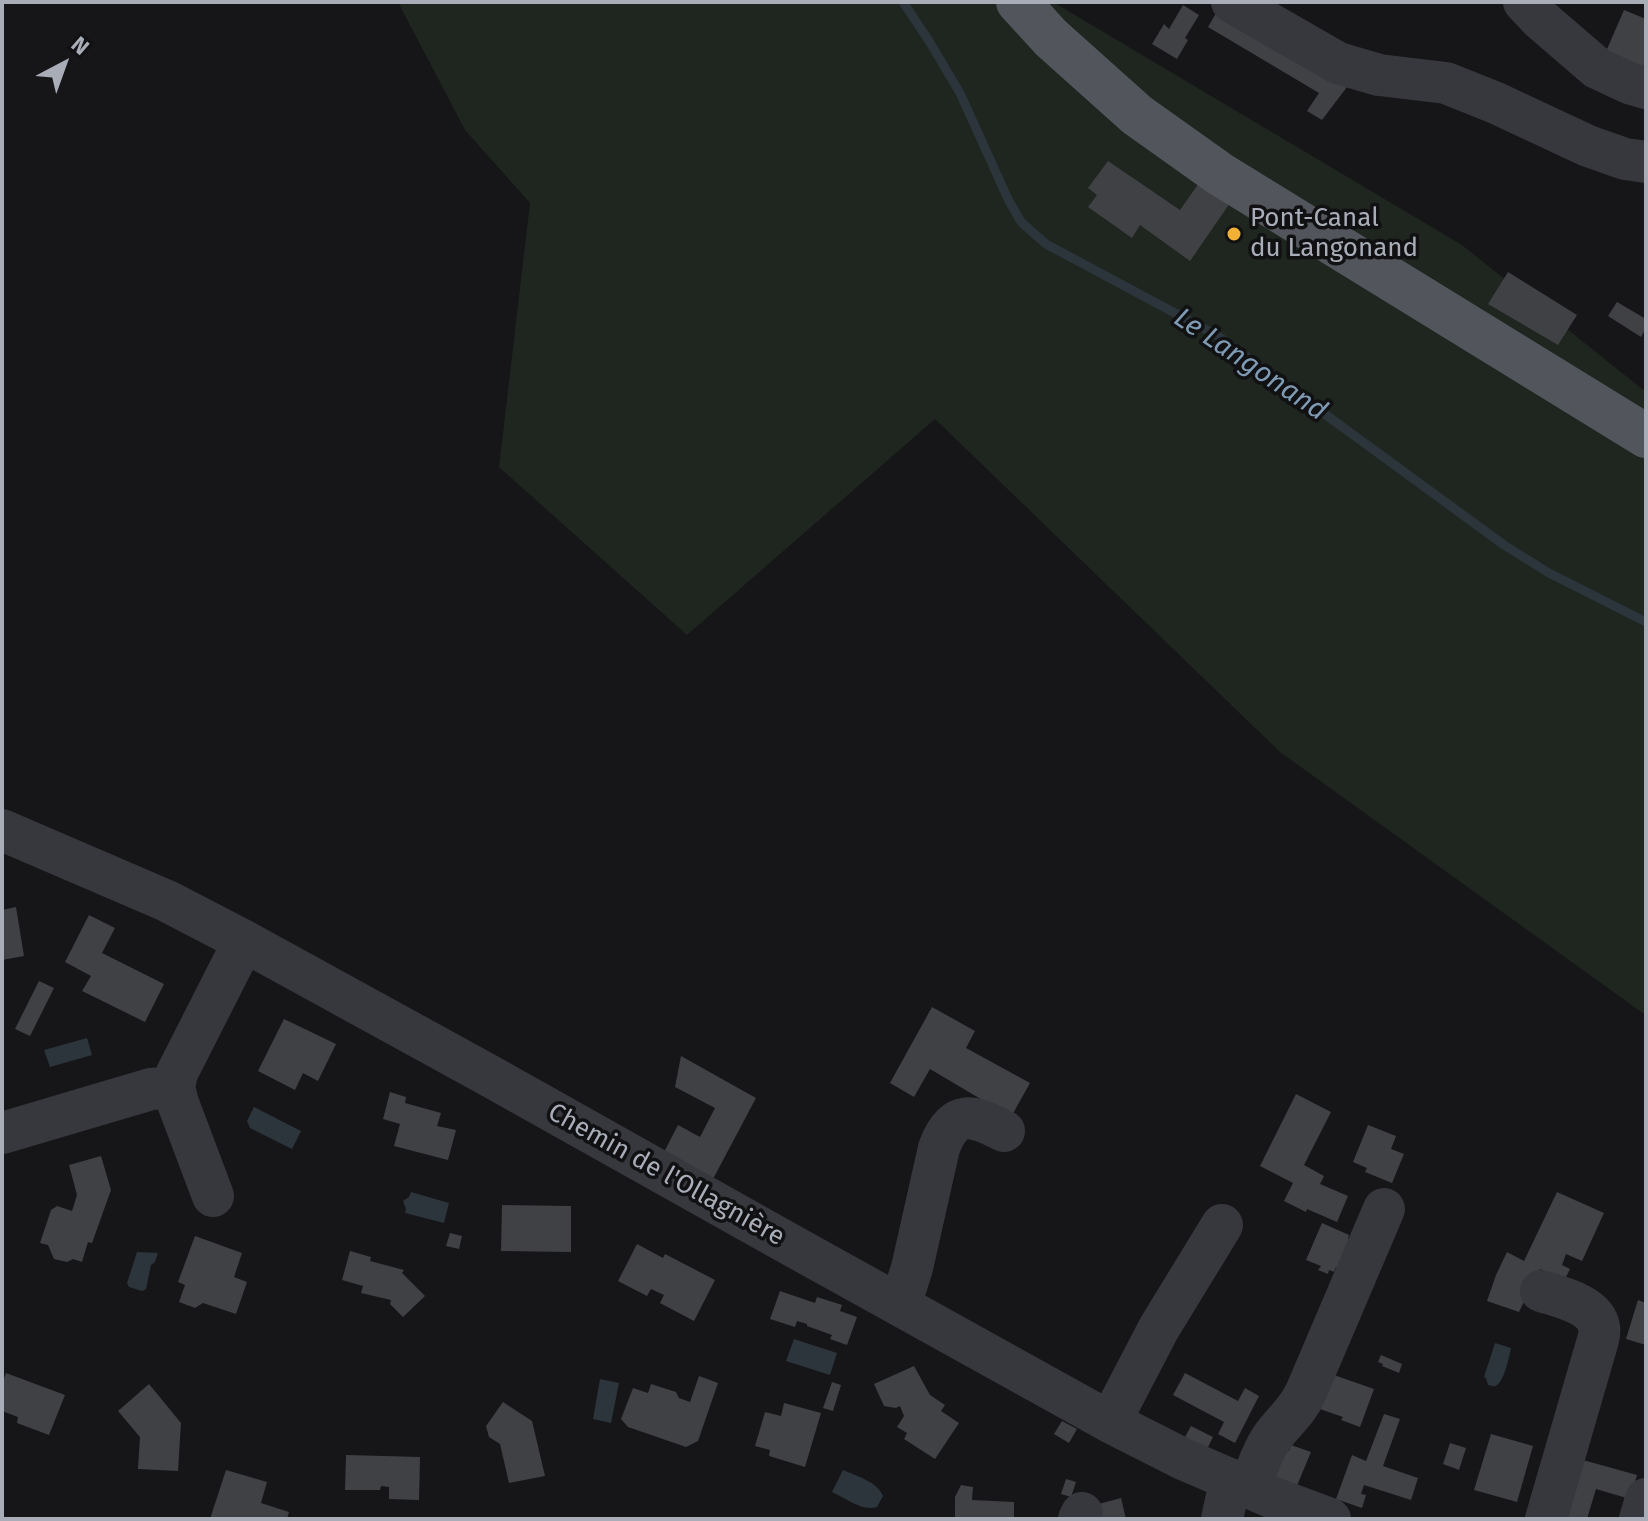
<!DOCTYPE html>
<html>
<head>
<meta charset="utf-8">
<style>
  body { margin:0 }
  #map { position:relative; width:1648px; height:1521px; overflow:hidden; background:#161618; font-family:"Fira Sans",sans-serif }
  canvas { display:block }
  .frame { position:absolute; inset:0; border:4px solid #a8adb8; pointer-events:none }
  .north { position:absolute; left:24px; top:24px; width:80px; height:80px; -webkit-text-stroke:6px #111113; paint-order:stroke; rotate:41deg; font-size:22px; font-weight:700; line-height:32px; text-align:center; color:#a8adb8 }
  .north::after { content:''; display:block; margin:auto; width:28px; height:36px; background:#a8adb8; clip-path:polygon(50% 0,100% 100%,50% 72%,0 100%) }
</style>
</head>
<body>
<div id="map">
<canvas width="1648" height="1521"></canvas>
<div class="frame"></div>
<div class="north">N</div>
</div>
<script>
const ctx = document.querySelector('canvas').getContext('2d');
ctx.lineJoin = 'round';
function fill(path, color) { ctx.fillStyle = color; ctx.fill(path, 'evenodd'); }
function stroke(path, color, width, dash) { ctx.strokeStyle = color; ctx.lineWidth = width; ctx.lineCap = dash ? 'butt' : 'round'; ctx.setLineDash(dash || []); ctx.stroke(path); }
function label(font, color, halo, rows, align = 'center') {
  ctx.font = font + ' "Fira Sans",sans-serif'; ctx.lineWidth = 7; ctx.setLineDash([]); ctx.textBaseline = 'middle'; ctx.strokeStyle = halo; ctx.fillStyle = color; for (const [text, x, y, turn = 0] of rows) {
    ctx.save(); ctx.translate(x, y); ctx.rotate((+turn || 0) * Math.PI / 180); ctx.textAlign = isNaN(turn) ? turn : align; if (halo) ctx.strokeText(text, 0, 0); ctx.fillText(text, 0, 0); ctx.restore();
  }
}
const green = new Path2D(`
  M398 2H1053L1462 245 1646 392V1013L1644 1014 1280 752 935 419 687 635 499 467 530 203 465 130Z`);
const water = new Path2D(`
  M87 1038 92 1055 50 1067 44 1050Z
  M254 1107 301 1131 292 1149 250 1128 247 1121Z
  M411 1192 449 1203 444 1223 405 1213 406 1209 403 1201 409 1197Z
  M137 1252 158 1253 155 1262 151 1265 146 1289 142 1291 129 1287 127 1283Z
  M794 1339 837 1353 830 1375 786 1361Z
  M1495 1343 1511 1348C1509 1357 1504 1384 1495 1386 1493 1387 1490 1385 1488 1385L1486 1378 1484 1377Z
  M600 1379 619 1383 611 1423 593 1419Z
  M843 1470C856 1476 877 1481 883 1496L877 1507C862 1512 846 1498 832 1492Z`);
const stream = new Path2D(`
  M903 2 929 41 960 93 1008 199 1021 222 1046 244 1218 336 1504 545 1549 573 1646 622`);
const building = new Path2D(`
  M1183 5 1199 15 1185 38 1188 40 1177 59 1152 44 1164 24 1169 29Z
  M1219 8 1350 83 1322 120 1307 111 1319 93 1208 27Z
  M1624 10 1646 19V60L1641 72 1604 56Z
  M1108 161 1180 210 1199 183 1230 203 1190 261 1140 225 1132 238 1088 207 1097 195 1088 188Z
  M1508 272 1577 315 1558 345 1488 304Z
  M1617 302 1646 319V328L1641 337 1608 316Z
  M16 907 24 956 2 960V910Z
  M89 915 115 928 102 953 164 984 145 1022 82 991 91 976 65 962Z
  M39 981 54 988 30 1036 15 1029Z
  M932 1007 975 1031 966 1048 1030 1083 1011 1117 930 1069 914 1097 890 1083Z
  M284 1019 336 1044 318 1081 303 1073 295 1090 258 1071Z
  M681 1056 756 1098 713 1179 664 1152 678 1125 700 1137 715 1108 675 1087Z
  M390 1092 406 1097 405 1103 441 1113 437 1126 456 1130 448 1160 394 1146 400 1124 383 1119Z
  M1296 1094 1331 1112 1304 1165 1324 1176 1320 1184 1348 1196 1337 1222 1307 1209 1306 1212 1284 1201 1293 1183 1260 1166Z
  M1368 1125 1396 1136 1391 1149 1404 1154 1392 1183 1365 1172 1367 1168 1353 1162Z
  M101 1156 111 1190 92 1243 88 1242 82 1262 73 1259 67 1262 54 1259 48 1245 40 1243 51 1210 57 1206 72 1211 77 1195 69 1165Z
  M1557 1192 1604 1213 1582 1261 1566 1254 1562 1265 1570 1269 1564 1281 1540 1269 1519 1312 1487 1301 1496 1275 1507 1252 1524 1261Z
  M502 1205 571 1206V1252L501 1251Z
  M1322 1223 1349 1235 1348 1239 1362 1245 1350 1273 1336 1267 1334 1272 1329 1270 1328 1274 1318 1270 1321 1266 1306 1260Z
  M450 1233 462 1236 459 1249 446 1246Z
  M195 1236 242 1253 234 1277 247 1282 236 1314 203 1303 195 1308 179 1302 185 1285 178 1282Z
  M637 1244 663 1258 665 1254 715 1280 694 1321 660 1303 664 1295 651 1289 647 1296 618 1281Z
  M350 1251 371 1257 370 1261 404 1270 402 1273 425 1296 403 1317 390 1304 391 1300 361 1293 363 1286 342 1280Z
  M780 1291 815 1303 817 1297 842 1305 840 1311 857 1317 847 1345 830 1339 832 1335 807 1326V1324L797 1321 795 1327 770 1319Z
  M1638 1300 1646 1303V1345L1626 1339Z
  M1381 1355 1402 1364 1399 1373 1382 1366 1383 1364 1378 1362Z
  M914 1366 930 1395 945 1405 941 1411 959 1423 935 1459 904 1439 907 1433 897 1427 904 1416 900 1406 896 1408 884 1406 874 1384Z
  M6 1373 65 1395 49 1435 17 1423 18 1417 2 1411V1384Z
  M1185 1373 1238 1401 1245 1388 1259 1396 1235 1443 1218 1434 1224 1422 1173 1395Z
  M1331 1374 1374 1389 1360 1427 1341 1420 1343 1417 1314 1407Z
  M699 1376 718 1383 698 1441 686 1447 628 1427 621 1419 633 1388 648 1393 651 1384 676 1392 679 1398 690 1402Z
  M832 1382 841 1385 833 1411 823 1408Z
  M149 1384 181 1423 178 1471 138 1469 140 1437 118 1411Z
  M503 1402 532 1421 545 1476 509 1483 500 1444 489 1437 486 1426Z
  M784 1403 821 1413 805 1467 769 1456 770 1450 755 1446 765 1412 781 1416Z
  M1384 1414 1400 1419 1383 1466 1418 1478 1411 1500 1364 1485 1361 1494 1366 1495 1362 1508 1336 1499 1352 1455 1366 1461Z
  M1062 1421 1077 1429 1069 1443 1054 1434Z
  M1191 1426 1213 1437 1207 1449 1185 1437Z
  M1491 1434 1533 1446 1517 1502 1474 1490Z
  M1450 1443 1466 1448 1459 1470 1443 1464Z
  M1291 1445 1311 1452 1296 1488 1269 1480 1282 1449 1289 1451Z
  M346 1455 420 1457 419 1500 389 1499V1487L381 1486 380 1490H345Z
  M1572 1457 1637 1475 1630 1499 1596 1489 1587 1519H1555Z
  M226 1470 267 1482 261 1503 289 1512 287 1519H210Z
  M1066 1479 1076 1482 1071 1497 1061 1494Z
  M961 1485 973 1487 972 1500 1014 1502V1519H955V1497Z
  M1121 1498 1126 1519H1094L1091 1506Z`);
const minor = new Path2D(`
  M1232 2 1338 63 1379 75 1446 83 1496 103 1588 146 1625 159 1646 162
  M1524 2 1539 18 1597 68 1629 83 1646 88
  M2 830 167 901 244 941 488 1075 791 1245 1110 1422 1183 1459 1271 1497 1330 1519
  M2 1133 151 1089 174 1087
  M213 1196 178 1103 174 1087 177 1073 244 941
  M1541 1291C1559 1297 1595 1304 1599 1327 1600 1331 1599 1336 1598 1340L1546 1519
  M898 1304 906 1287 912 1268 939 1148C954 1108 972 1115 1004 1131
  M1110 1422 1159 1328 1222 1225
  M1249 1488C1256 1472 1261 1454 1271 1439 1283 1421 1296 1414 1306 1392L1384 1209
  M1079 1519 1082 1513
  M1222 1519 1227 1496 1233 1480
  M1640 1519 1646 1499`);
const major = new Path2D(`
  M1018 2 1051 38 1137 115 1220 174 1646 436`);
const markers = [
  [1234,234,8,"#f2b134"]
];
const poiNames = [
  ["Pont-Canal",1250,219],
  ["du Langonand",1250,249]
];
const streetNames = [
  ["Chemin de l'Ollagnière",666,1175,29]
];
const waterNames = [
  ["Le Langonand",1250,365,34]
];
fill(green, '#1e261f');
fill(water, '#2c353c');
stroke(stream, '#2c353c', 9);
fill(building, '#404145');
stroke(minor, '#37383d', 42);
stroke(major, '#53555c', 44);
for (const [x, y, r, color] of markers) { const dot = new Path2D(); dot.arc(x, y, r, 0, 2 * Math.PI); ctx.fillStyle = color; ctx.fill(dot); stroke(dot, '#111113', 3); }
label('26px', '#a8adb8', '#111113', poiNames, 'left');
label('26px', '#a8adb8', '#111113', streetNames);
label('italic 28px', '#7f9bb3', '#111113', waterNames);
</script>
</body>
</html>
